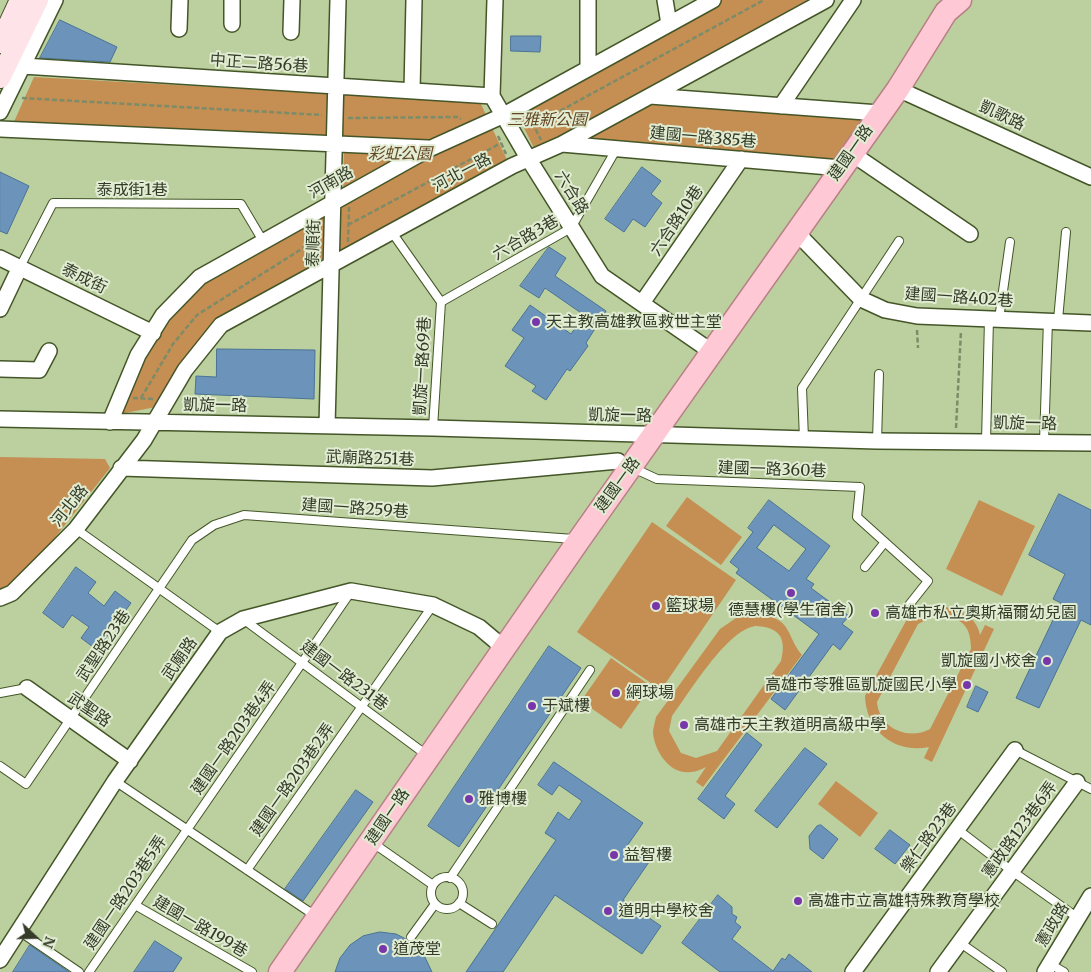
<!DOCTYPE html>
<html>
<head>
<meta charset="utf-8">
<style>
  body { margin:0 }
  #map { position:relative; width:1091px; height:972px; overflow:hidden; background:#bbd09e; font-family:Merriweather,serif }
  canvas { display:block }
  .north { position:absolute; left:10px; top:912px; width:50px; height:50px; -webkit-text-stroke:4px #e1ecd3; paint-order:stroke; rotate:111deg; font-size:14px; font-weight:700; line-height:20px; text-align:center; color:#343c28 }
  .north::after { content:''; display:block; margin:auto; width:18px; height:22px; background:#343c28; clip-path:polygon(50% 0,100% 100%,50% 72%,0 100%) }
</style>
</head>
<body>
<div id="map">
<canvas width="1091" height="972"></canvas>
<div class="north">N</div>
</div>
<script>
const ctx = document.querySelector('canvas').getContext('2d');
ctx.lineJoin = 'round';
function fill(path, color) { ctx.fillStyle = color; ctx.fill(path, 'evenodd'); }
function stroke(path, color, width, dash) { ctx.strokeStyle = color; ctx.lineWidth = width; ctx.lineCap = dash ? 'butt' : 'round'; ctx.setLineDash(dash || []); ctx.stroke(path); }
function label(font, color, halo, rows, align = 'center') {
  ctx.font = font + ' Merriweather,"Noto Sans TC",serif'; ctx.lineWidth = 4; ctx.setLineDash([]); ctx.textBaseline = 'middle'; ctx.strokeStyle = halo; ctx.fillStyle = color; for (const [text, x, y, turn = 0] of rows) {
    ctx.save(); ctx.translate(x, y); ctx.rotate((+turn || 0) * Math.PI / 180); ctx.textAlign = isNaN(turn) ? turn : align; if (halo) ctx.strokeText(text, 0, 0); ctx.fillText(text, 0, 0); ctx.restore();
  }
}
const green = new Path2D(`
  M722 0H808L536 152 516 112Z
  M34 77 480 102 507 160 239 307 198 340 156 407 120 414 145 356 171 319 202 284 343 207 344 141 13 124Z
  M650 101 873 117 839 163 582 139Z
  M0 457 105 459 110 468 46 549 8 586 0 590Z
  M687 497 742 537 721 565 666 526Z
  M979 500 1035 526 1002 596 946 569Z
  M652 522 736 580 661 690 577 632Z
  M934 607C954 605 976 614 980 635L985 625 994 629 932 762 924 758 929 747C895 754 866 731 865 696L906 621 917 613ZM932 617C957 615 971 621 971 649L930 729C908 741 879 728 877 702L918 624Z
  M761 614C793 620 786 636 802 655L703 787 696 782 706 767C702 769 696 772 691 772 670 775 655 752 653 733 653 728 655 722 656 717L720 629 736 618ZM755 626C779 627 787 637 781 661L717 751 696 758 681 753 669 731 672 716C690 692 726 631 755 626Z
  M611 658 651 686 621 729 581 701Z
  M836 781 878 813 860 837 818 804Z`);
const building = new Path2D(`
  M60 20 117 47 110 62 40 58Z
  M511 36H541L540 52 511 51Z
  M642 167 661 181 651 194 662 203 645 227 633 219 624 232 605 219Z
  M0 172 29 186 7 234 0 231Z
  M549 247 566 258 555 276 606 311 586 343 588 346 570 371 567 369 546 400 532 391 536 386 505 366 524 338 512 330 530 305 571 334 584 315 545 288 539 298 520 286Z
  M217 349 315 350 314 399 195 394 196 376 216 377Z
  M1059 494 1091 510V625L1081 620 1039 708 1016 698 1061 603 1053 599 1065 574 1029 555Z
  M769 500 830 546 806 579 814 584 811 588 849 616 842 624 853 632 840 650 833 644 785 710 771 699 819 634 736 573 739 569 730 562 753 532 748 528ZM774 525 806 549 789 571 757 548Z
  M76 567 96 582 88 593 104 606 115 591 131 603 97 650 81 638 89 627 72 615 63 628 43 613Z
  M549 646 581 668 459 847 428 826Z
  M976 686 988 692 978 712 967 707Z
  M747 733 762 745 725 796 735 804 724 819 698 799Z
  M805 748 827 764 777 828 755 811Z
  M554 762 643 823 627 846 649 862 623 900 661 926 642 954 555 895 503 972H466L556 840 545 833 558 812 569 820 582 801 559 785 552 795 538 785Z
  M356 790 373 802 303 901 285 889Z
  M821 825 838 839 823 859 810 849 809 836 817 826Z
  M890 830 910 845 895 864 875 849Z
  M718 895 732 907V914L737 917 735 922 741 927 732 939 773 971 782 958 785 960 789 954 812 972H720L682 943Z
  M380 932 396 934 412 942 423 953 432 972H335L340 958 350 945 363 936Z
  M155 941 182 958 173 972H134Z
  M30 945 69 972H13Z`);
const path = new Path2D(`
  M22 98 322 115
  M529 116 541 140
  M348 118 457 117 461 119
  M534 125 764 0
  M498 136 506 154
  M348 225 501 143
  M348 242 349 207
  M917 330 918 348
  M133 398 153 399
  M141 398 173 344 197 315 319 238
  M956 428 961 331`);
const lane = new Path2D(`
  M391 231 441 302 433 428
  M20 267 53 203 241 204 263 241
  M441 302 571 228 617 148
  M999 319 1010 242
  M1058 320 1066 232
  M804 439 802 388 899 241
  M877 441 879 374
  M986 441 989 319
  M1044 442 1048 320
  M633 468 657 479 860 487 857 517 928 581 909 605
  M76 529 220 632
  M865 567 885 542
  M243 619 428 756
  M0 693 27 688
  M1015 750 1091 789
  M0 766 26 784 192 540 214 525 244 515 574 539
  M115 781 317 917
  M957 829 1012 871 1078 918
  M373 843 433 885
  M247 870 433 605
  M431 893a16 16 0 1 1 32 0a16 16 0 1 1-32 0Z
  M450 878 590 670
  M459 903 492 924
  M135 905 252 972
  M19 931 79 972
  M411 937 435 904
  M959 942 1002 972
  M1050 964 1064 972
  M89 972 350 593`);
const street = new Path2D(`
  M232 0V24
  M495 0 492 96 528 158 602 276 712 352
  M665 0 669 24
  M179 29 180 0
  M291 32 292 0
  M23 66 492 96
  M588 68V0
  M898 89 1091 177
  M412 91 414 0
  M650 96 879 113
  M781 106 853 0
  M0 112 55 0
  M0 129 428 148
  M562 144 841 168
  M851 153 970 234
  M796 232 861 299 885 310 917 316 1091 323
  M0 258 153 333
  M642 303 741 159
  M0 309 20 267
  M0 369 39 370 49 351
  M0 419 433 428 877 441 1091 443
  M110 422 138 355 163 315 200 277 429 149 502 116 713 0
  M327 426 338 0
  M121 468 432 478 618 461
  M0 598 12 593 76 529 144 440 185 370 221 325 512 166 562 144 826 0
  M27 688 130 761
  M0 960 115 781 220 632 243 619 351 591 433 605 479 627 504 648
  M853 972 1015 750
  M938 972 1077 782
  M1045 972 1091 896`);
const secondary = new Path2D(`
  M0 43 20 0
  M0 78 38 0`);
const primary = new Path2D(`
  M280 972 579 540 898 89 946 12 960 0`);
const markers = [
  [536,322,5,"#7836ab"],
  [791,593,5,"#7836ab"],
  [656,606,5,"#7836ab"],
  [875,613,5,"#7836ab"],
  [1047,661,5,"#7836ab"],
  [967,685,5,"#7836ab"],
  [616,693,5,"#7836ab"],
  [532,706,5,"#7836ab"],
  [684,725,5,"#7836ab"],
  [469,799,5,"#7836ab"],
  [614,855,5,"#7836ab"],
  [798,901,5,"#7836ab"],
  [608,911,5,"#7836ab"],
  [383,949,5,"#7836ab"]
];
const streetNames = [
  ["中正二路56巷",259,64,4],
  ["凱歌路",1002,116,25],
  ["建國一路385巷",703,138,5],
  ["建國一路",851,153,-55],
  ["河北一路",462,173,-28],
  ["河南路",331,183,-29],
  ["泰成街1巷",132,190],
  ["六合路",571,193,58],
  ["六合路10巷",677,221,-56],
  ["六合路3巷",526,238,-30],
  ["泰順街",314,243,-88],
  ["泰成街",84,279,26],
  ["建國一路402巷",959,298,4],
  ["凱旋一路69巷",423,366,-87],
  ["凱旋一路",215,406,1],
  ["凱旋一路",620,416,1],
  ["凱旋一路",1025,424,1],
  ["武廟路251巷",370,459,2],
  ["建國一路360巷",772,470,2],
  ["建國一路",618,485,-54],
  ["河北路",70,506,-51],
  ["建國一路259巷",355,509,4],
  ["武聖路23巷",104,646,-56],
  ["武廟路",180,659,-55],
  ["建國一路231巷",344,676,37],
  ["武聖路",89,710,35],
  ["建國一路203巷4弄",234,738,-55],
  ["建國一路203巷2弄",293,780,-55],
  ["建國一路",388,817,-56],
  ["憲政路123巷6弄",1020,830,-54],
  ["樂仁路23巷",929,838,-54],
  ["建國一路203巷5弄",126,893,-56],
  ["憲政路",1053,925,-59],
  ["建國一路199巷",200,927,30]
];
const parkNames = [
  ["三雅新公園",547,120],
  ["彩虹公園",400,154]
];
const poiNames = [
  ["天主教高雄教區救世主堂",546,322],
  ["籃球場",666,606],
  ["德慧樓(學生宿舍)",791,610,"center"],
  ["高雄市私立奧斯福爾幼兒園",885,613],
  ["凱旋國小校舍",1037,661,"right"],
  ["高雄市苓雅區凱旋國民小學",957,685,"right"],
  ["網球場",626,693],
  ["于斌樓",542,706],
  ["高雄市天主教道明高級中學",694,725],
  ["雅博樓",479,799],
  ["益智樓",624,855],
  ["高雄市立高雄特殊教育學校",808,901],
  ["道明中學校舍",618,911],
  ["道茂堂",393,949]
];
fill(green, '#c58e53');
fill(building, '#6c94ba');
stroke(building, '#4a7295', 1);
stroke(lane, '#445628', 10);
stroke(street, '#445628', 18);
stroke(secondary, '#445628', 22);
stroke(primary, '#b78085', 25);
stroke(path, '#7d8c68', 2.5, [5, 2.5]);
stroke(lane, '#fff', 8);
stroke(street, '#fff', 15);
stroke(secondary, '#fee4e9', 20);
stroke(primary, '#fec9d4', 22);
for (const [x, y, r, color] of markers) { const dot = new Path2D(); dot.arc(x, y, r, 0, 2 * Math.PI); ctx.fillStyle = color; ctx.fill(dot); stroke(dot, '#e1ecd3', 2); }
label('16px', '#343c28', '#e1ecd3', streetNames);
label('italic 16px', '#644522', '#e1ecd3', parkNames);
label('16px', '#343c28', '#e1ecd3', poiNames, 'left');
</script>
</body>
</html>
